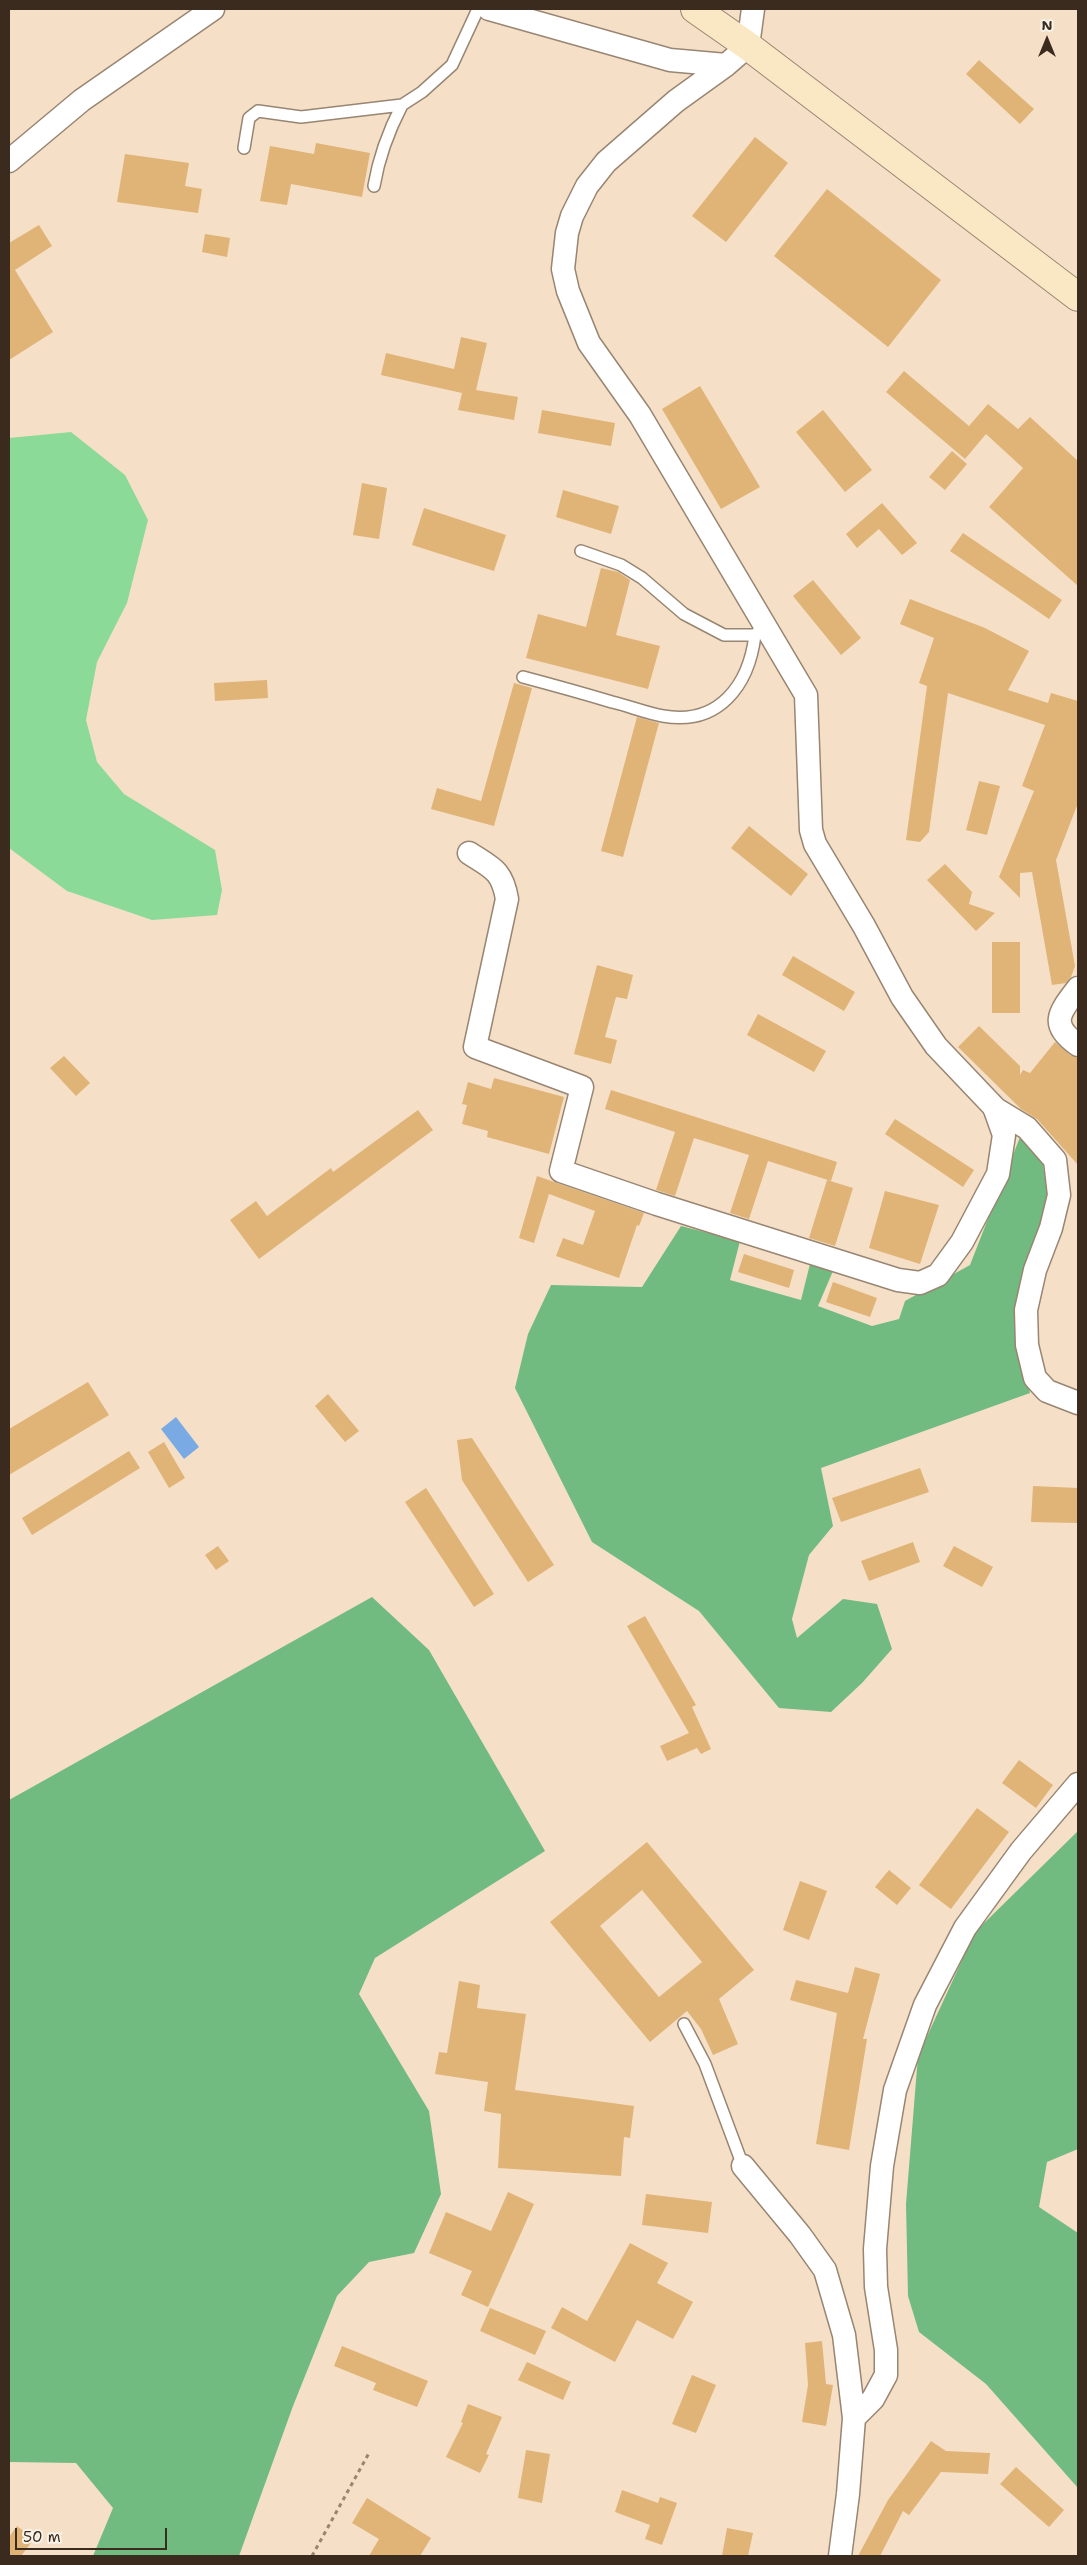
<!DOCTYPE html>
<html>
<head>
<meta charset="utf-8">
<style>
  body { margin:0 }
  #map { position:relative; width:1087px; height:2565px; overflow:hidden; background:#f5e0c7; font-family:"Shantell Sans",sans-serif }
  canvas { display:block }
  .frame { position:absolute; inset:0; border:10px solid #3b2a1e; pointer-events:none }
  .north { position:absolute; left:1022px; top:15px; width:50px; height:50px; -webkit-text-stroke:4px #f7f3e8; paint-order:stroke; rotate:0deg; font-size:14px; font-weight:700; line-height:20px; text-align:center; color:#3b2a1e }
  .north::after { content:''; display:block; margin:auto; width:18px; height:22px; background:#3b2a1e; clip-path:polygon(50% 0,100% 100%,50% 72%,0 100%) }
  .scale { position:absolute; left:15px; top:2528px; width:152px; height:22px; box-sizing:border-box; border:2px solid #3b2a1e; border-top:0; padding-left:6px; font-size:15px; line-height:18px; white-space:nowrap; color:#3b2a1e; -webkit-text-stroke:4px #f7f3e8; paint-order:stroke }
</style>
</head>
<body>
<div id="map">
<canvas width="1087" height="2565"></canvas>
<div class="frame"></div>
<div class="north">N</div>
<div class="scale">50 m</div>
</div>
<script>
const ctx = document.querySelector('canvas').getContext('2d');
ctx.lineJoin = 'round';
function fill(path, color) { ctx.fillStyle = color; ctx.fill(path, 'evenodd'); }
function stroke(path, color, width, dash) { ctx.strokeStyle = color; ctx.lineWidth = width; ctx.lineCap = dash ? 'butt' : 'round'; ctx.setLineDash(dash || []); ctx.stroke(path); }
const green = new Path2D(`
  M71 432 125 475 148 520 127 603 97 662 86 720 97 762 124 794 215 850 222 890 217 915 152 920 67 891 9 848V438Z`);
const forest = new Path2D(`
  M1020 1137 1042 1158 1047 1192 1044 1225 1030 1263 1014 1324 1030 1393 821 1468 833 1526 809 1555 792 1619 797 1638 843 1599 877 1604 892 1649 862 1683 831 1712 779 1708 699 1611 592 1542 515 1388 528 1334 551 1285 642 1287 681 1226 740 1241 730 1280 801 1300 810 1264 833 1271 818 1306 872 1326 899 1319 905 1301 970 1265Z
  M372 1597 429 1650 545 1851 375 1958 359 1994 429 2111 441 2194 414 2253 369 2262 337 2296 293 2406 239 2556H93L113 2508 76 2463 9 2462V1800Z
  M1078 1831V2149L1047 2162 1039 2207 1078 2233V2488L986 2384 919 2332 908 2296 906 2204 918 2056 975 1932Z`);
const water = new Path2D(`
  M176 1417 199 1447 184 1459 161 1429Z`);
const building = new Path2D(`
  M979 60 1034 109 1020 124 966 74Z
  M755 137 788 163 726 242 692 216Z
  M316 143 370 153 362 197 291 184 287 205 260 201 270 146 314 154Z
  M125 154 189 163 185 186 202 189 198 213 117 202Z
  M827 189 941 280 888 347 774 256Z
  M39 225 52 246 15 270 53 332 9 360V243Z
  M205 234 230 238 227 257 202 252Z
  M461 337 487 343 476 390 518 397 514 420 458 410 462 393 381 375 386 353 454 369Z
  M904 371 969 426 988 404 1018 429 1030 417 1078 461V586L989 507 1023 468 986 434 965 459 886 392Z
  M700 386 760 487 721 509 662 409Z
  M542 410 615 423 611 446 538 433Z
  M823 410 872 470 845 492 796 432Z
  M952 451 967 464 945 490 929 477Z
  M362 483 387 488 379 539 353 535Z
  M563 490 619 506 611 534 556 517Z
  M882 503 917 543 902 555 879 529 857 548 846 534Z
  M424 508 506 535 494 571 412 545Z
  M963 533 1062 600 1049 619 950 551Z
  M601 568 618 572 630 580 616 635 660 646 648 689 526 658 538 614 586 627Z
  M813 580 861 638 841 655 793 596Z
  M910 599 985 628 1029 651 1008 690 1048 703 1051 693 1078 701V803L1056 860 1075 966 1071 977 1066 983 1052 985 1032 872 1020 873V898L999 877 1034 791 1022 786 1045 725 948 693 929 832 920 842 906 840 927 686 919 683 934 638 900 624Z
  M267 680 268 698 215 701 214 683Z
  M514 683 532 688 494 826 431 809 437 788 481 801Z
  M637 717 659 723 623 857 601 851Z
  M979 781 1000 786 987 835 966 830Z
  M749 826 808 874 791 896 731 848Z
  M945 864 972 892 969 904 995 913 976 931 927 880Z
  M992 942H1020V1013H992Z
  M793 956 855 992 844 1011 782 975Z
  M597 965 633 975 627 999 616 997 605 1037 617 1040 611 1064 574 1054Z
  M758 1014 826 1051 814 1072 747 1035Z
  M979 1026 1020 1066V1075L1023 1070 1030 1073 1055 1042 1070 1055 1078 1058V1165L1037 1119 1021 1109 958 1047Z
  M64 1056 90 1083 76 1096 50 1068Z
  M494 1078 564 1097 549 1154 487 1137 488 1131 462 1124 467 1105 462 1104 468 1082 491 1089Z
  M611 1090 837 1162 831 1181 768 1161 749 1219 730 1213 749 1155 694 1138 675 1196 656 1190 675 1132 605 1109Z
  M418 1110 433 1130 259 1259 230 1220 256 1201 267 1216 331 1168 333 1172Z
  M895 1119 974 1170 963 1187 885 1134Z
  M537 1176 644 1213 639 1226 637 1225 619 1278 556 1256 563 1238 583 1245 595 1211 549 1194 534 1243 519 1238Z
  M827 1180 853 1188 835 1246 809 1238Z
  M885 1191 939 1205 920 1264 869 1248Z
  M744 1254 794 1270 789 1288 738 1272Z
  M833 1282 877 1298 870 1317 826 1302Z
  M88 1382 109 1415 9 1475V1429Z
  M328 1394 359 1431 345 1442 315 1406Z
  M472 1438 554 1565 528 1582 462 1480 457 1440Z
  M164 1442 185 1478 169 1488 148 1452Z
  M129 1451 140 1468 32 1535 22 1518Z
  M920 1468 929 1492 841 1522 832 1498Z
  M1033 1486 1078 1488V1523L1031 1522Z
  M426 1488 494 1594 474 1607 405 1502Z
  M913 1542 920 1562 869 1581 861 1561Z
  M218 1546 229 1561 216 1570 205 1555Z
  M954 1546 993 1567 982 1587 943 1566Z
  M645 1616 696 1705 692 1707 711 1749 701 1754 697 1748 667 1761 660 1746 689 1733 627 1626Z
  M1019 1760 1053 1785 1036 1808 1002 1783Z
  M977 1808 1009 1832 951 1909 919 1885Z
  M647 1842 754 1970 719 1999 738 2044 713 2055 701 2029 687 2011 650 2042 550 1922ZM642 1890 702 1962 659 1997 600 1926Z
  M889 1870 911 1888 897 1905 875 1887Z
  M800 1881 827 1891 809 1940 783 1930Z
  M855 1967 880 1974 863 2039H867L849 2150 816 2144 837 2013 790 2000 796 1980 848 1993Z
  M459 1981 480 1985 477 2008 526 2014 515 2090 634 2106 630 2138 624 2137 621 2176 498 2168 501 2114 484 2111 488 2082 435 2074 439 2052 447 2053Z
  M508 2192 534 2204 488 2307 461 2295 472 2271 429 2253 446 2212 491 2231Z
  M646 2194 712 2202 708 2233 642 2225Z
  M630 2243 668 2263 657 2283 693 2302 673 2339 637 2320 615 2362 551 2328 562 2307 587 2321Z
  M490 2308 546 2331 535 2355 480 2331Z
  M822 2341 826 2384 833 2385 826 2426 802 2422 808 2385 805 2343Z
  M342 2346 428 2381 417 2407 373 2390 376 2383 334 2366Z
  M527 2362 571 2382 563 2400 518 2380Z
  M692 2375 716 2385 696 2433 672 2424Z
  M468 2404 502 2417 486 2454 489 2455 480 2473 446 2457 463 2423 461 2422Z
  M931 2441 946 2451 990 2453 988 2474 941 2472 909 2515 903 2511 880 2556H858L888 2500Z
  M526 2450 550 2454 542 2503 518 2498Z
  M1016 2467 1064 2510 1049 2527 1000 2484Z
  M622 2490 658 2503 660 2497 677 2503 662 2545 645 2539 650 2525 615 2512Z
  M367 2498 431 2538 420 2556H369L379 2539 352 2523Z
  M17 2526 34 2539 21 2556H9V2537Z
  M727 2528 753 2533 748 2556H722Z`);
const path = new Path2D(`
  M312 2556 369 2453`);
const lane = new Path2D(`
  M244 148 249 118 258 111 301 117 402 105 422 92 452 65 478 9
  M374 186C379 156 388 132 402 105
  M581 551 621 565 642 578 684 614 724 635H755
  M523 677C553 685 582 693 612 702 629 706 646 713 663 716 719 726 749 685 755 635L764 626
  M684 2024 705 2064 743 2166`);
const street = new Path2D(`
  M489 9 670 60 726 65 748 46 753 9
  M9 161 82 100 213 9
  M469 853C492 868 502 870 507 899L475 1047 582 1087 561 1171 657 1204 898 1280 920 1283 938 1275 962 1242 998 1174 1004 1135 994 1107 936 1046 902 997 864 926 815 844 811 830 806 695 640 415 589 343 568 291 563 269 567 233 572 216 587 186 606 162 676 101 726 65
  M1078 988C1060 1012 1048 1024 1078 1045
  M994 1108 1027 1128 1055 1160 1059 1195 1051 1228 1035 1270 1026 1310 1027 1345 1035 1378 1047 1391 1078 1403
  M743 2166 800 2235 825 2270 844 2335 854 2418 848 2494 840 2556
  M854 2418 873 2399 886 2375V2350L876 2287 875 2249 882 2166 895 2090 925 2005 965 1928 1021 1851 1078 1784`);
const secondary = new Path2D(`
  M695 9 748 46 1078 297`);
fill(green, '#8cda98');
fill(forest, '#71ba80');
fill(water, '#79aae4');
fill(building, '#e0b377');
stroke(lane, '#988572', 14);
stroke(street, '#988572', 25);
stroke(secondary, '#988572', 30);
stroke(path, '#988572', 3, [4, 4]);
stroke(lane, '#fff', 11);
stroke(street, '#fff', 22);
stroke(secondary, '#fae7c3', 28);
</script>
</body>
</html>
